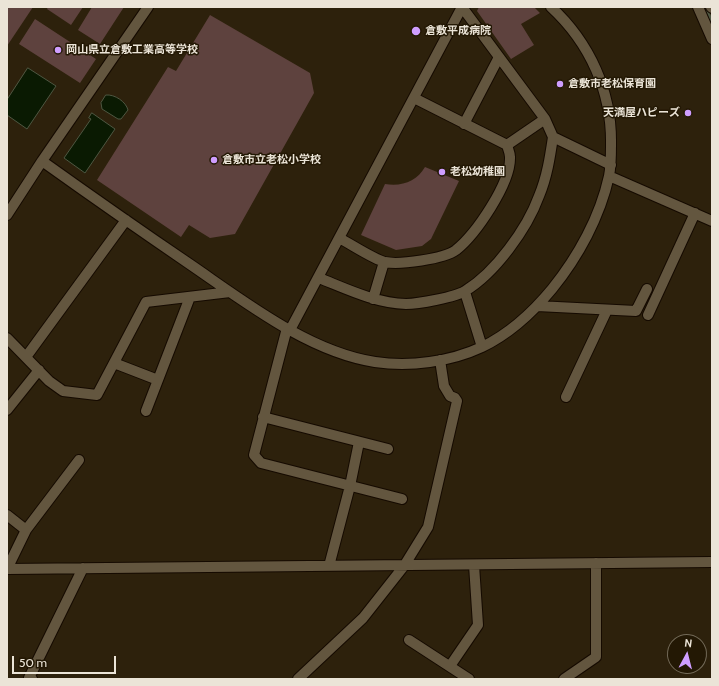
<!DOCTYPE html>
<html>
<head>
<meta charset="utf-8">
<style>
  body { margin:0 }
  #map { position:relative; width:719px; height:686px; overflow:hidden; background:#2d210c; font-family:Cabin,sans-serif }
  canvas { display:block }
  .frame { position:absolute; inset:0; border:8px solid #ebe4d7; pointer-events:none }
  .north { position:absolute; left:667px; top:634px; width:40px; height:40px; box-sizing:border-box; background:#231804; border:1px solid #736a58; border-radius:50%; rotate:7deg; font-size:11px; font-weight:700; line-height:16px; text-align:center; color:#ebe4d7 }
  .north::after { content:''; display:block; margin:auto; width:14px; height:18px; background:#cf9eff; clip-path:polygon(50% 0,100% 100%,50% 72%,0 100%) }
  .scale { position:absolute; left:12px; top:656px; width:104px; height:18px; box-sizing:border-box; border:2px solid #ebe4d7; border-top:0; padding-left:5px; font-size:12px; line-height:14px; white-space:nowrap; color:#ebe4d7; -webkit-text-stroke:3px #231804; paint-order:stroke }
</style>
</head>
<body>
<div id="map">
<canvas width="719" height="686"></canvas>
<div class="frame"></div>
<div class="north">N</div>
<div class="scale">50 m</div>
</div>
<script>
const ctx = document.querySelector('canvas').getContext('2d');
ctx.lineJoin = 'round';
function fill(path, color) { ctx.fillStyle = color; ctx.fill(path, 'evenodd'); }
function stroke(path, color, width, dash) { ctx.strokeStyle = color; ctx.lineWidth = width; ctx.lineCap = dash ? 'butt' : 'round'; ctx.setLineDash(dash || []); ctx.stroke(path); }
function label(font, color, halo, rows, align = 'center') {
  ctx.font = font + ' Cabin,"Noto Sans JP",sans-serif'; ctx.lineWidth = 3; ctx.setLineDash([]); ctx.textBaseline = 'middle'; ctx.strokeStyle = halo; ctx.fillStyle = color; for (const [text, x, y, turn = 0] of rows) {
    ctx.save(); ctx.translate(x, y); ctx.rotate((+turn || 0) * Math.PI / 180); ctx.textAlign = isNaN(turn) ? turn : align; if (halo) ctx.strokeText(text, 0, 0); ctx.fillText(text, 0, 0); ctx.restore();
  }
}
const green = new Path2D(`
  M7 7H33L7 46Z
  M48 7H83L71 25 47 9Z
  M92 7H124L100 44 78 30Z
  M479 7H534L540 13 521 24 534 45 511 59 477 11Z
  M210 15 310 73 314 93 235 234 210 238 189 225 181 237 97 180 168 67 176 71Z
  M35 19 96 59 80 83 19 44Z
  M425 167 459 181 431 239 422 246 396 250 361 235 385 184C402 187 417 181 425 167Z`);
const water = new Path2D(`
  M28 68 56 86 27 129 7 115V100Z
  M106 95C115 94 126 102 128 110L121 119H118L102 109 101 103Z
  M92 113 115 129 85 173 64 158 91 119 89 118Z`);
const stream = new Path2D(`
  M705 7 712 23`);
const minor = new Path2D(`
  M462 7 545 119 553 137 611 165
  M698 7 712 39
  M711 7 712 8
  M464 124 499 57
  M507 145 545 119
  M42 161C91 196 141 231 191 265 245 302 309 352 375 362 410 367 450 362 482 347 509 334 533 312 552 289 578 257 600 217 609 176 611 166 611 155 611 145 612 92 590 43 551 7
  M609 176 712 221
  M7 215 42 161 148 7
  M339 238C351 244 373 259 385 262 399 265 444 259 456 250 476 234 511 183 510 157 510 153 508 149 507 145L414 98
  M319 278C347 289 375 303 406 304 418 304 456 297 465 291 495 273 527 229 539 196 547 177 550 157 553 137
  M465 292 482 347
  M373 299 384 262
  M537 306 636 311 647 289
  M648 315 695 213
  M287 328 254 455 261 463 402 499
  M290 330 462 7
  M7 338 49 381 63 391 97 395 146 302 230 292
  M26 357 126 220
  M114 363 158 380
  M566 397 607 310
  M7 410 39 370
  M146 411 190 297
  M263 417 388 449
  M7 515 26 530
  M329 566 350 486 359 442
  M7 569 712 562
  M7 569 26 530 79 460
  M409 640 469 679
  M450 666 478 625 474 565
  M32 679 29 678 83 568
  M298 679 363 618 404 566 428 527 457 401 455 398 450 396 444 386 440 360
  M564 679 596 657V563`);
const markers = [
  [416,31,5,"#cf9eff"],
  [58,50,4,"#cf9eff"],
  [560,84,4,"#cf9eff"],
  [688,113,4,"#cf9eff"],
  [214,160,4,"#cf9eff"],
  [442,172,4,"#cf9eff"]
];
const poiNames = [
  ["倉敷平成病院",425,31],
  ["岡山県立倉敷工業高等学校",66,50],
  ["倉敷市老松保育園",568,84],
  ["天満屋ハピーズ",680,113,"right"],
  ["倉敷市立老松小学校",222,160],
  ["老松幼稚園",450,172]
];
fill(green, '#5e423e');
fill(water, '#0a1a02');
stroke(water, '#4e5742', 1);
stroke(stream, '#4e5742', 4);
stroke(minor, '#150a00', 12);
stroke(minor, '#63563f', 10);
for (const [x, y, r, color] of markers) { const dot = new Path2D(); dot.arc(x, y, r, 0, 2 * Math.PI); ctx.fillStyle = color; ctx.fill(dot); stroke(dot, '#231804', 1.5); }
label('bold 11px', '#ebe4d7', '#231804', poiNames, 'left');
</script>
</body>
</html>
